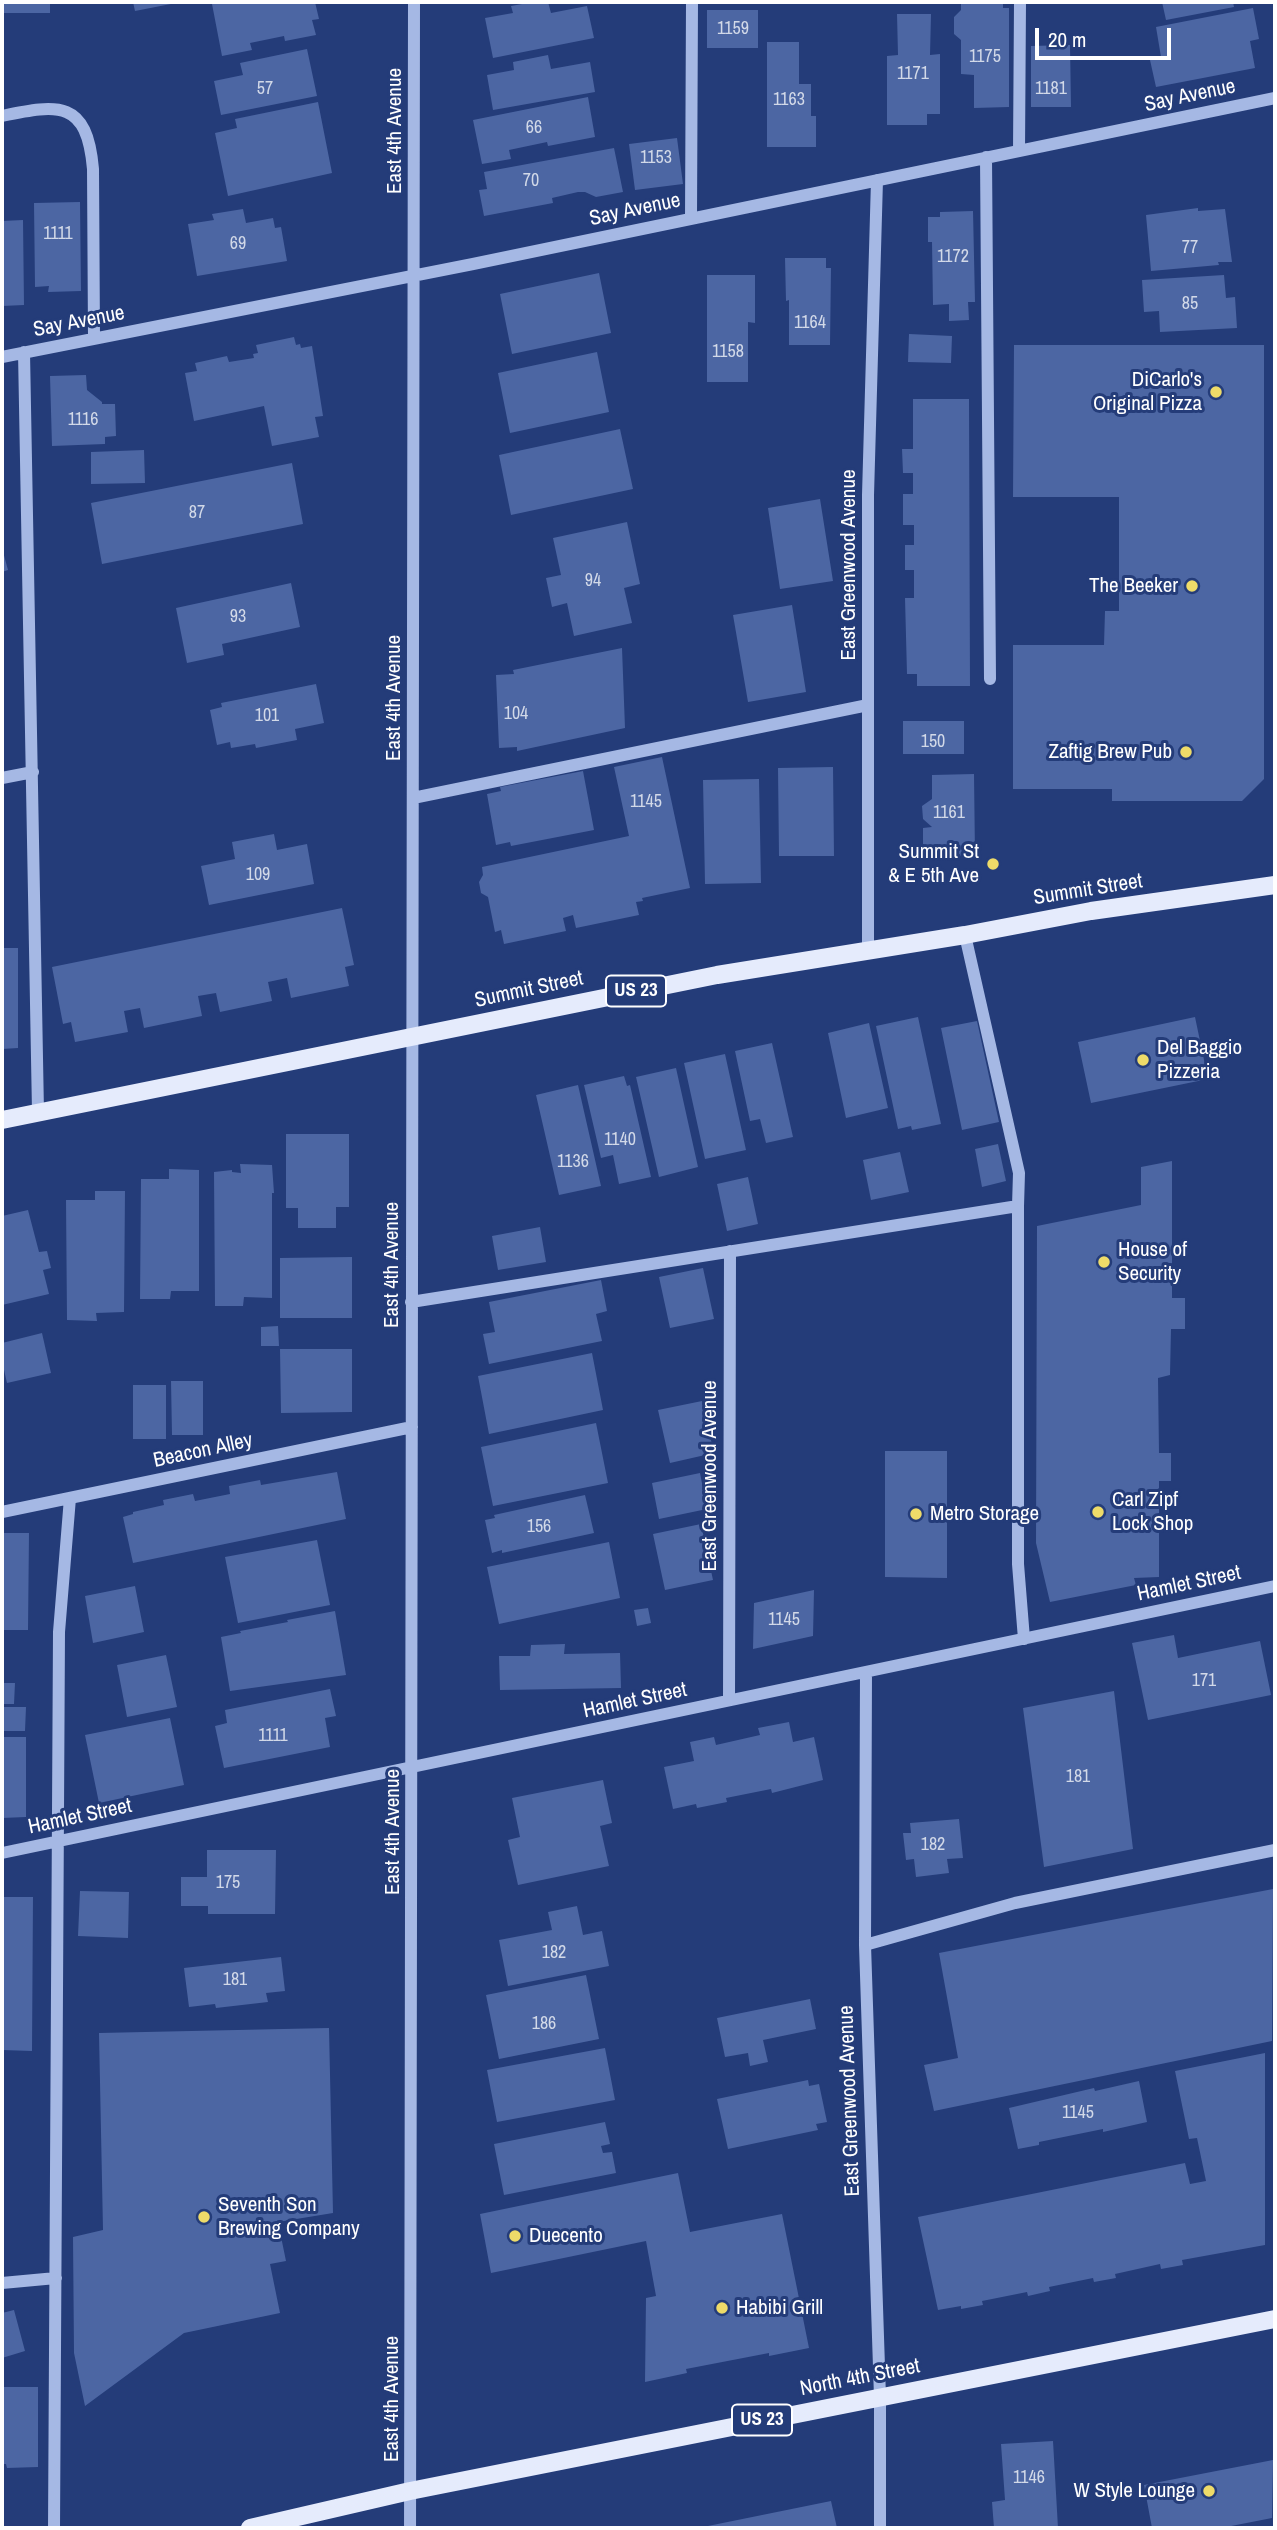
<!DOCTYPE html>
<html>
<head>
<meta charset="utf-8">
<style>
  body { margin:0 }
  #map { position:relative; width:1277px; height:2530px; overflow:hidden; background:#243c79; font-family:"Archivo Narrow",sans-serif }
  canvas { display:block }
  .frame { position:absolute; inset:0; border:4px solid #fff; pointer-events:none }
  .scale { position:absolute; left:1035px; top:28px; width:136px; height:32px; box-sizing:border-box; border:4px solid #fff; border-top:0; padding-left:9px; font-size:21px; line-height:24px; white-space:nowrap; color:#fff; -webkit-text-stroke:5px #243c79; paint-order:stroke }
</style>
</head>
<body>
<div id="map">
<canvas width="1277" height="2530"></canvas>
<div class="frame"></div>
<div class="scale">20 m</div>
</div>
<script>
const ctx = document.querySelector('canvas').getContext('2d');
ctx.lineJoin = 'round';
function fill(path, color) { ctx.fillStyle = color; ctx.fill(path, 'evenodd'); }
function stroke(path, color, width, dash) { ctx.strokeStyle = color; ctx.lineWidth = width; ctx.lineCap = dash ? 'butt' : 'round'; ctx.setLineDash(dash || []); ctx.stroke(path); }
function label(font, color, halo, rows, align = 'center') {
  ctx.font = font + ' "Archivo Narrow",sans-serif'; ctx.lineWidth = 6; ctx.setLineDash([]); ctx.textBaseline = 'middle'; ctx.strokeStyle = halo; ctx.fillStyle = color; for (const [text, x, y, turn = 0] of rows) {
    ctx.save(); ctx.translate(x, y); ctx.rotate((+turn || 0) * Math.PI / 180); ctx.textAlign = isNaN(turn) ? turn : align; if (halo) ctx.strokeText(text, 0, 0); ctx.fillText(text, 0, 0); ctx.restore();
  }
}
const building = new Path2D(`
  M2 2H50V13H2Z
  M133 2H176V3L135 11Z
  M224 2H315L319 19 312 20 316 35 285 41 284 36 250 43 252 50 222 56 212 4Z
  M533 2H548L551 13 587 6 594 38 493 58 485 18 513 13 511 6Z
  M961 2H1003V8H1009V107L974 108V75L961 74V40L954 34V17L961 10Z
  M1162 2H1233L1234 7 1166 20Z
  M1253 8 1259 39 1250 41 1255 68 1156 87 1150 60 1161 57 1156 27Z
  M707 10H758V48H707Z
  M897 14H931L930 55 940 54V114H927V125H887V56L898 55Z
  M767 42H799V84H811V116H816V147H767Z
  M1070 45 1071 107H1031V46Z
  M307 49 317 96 221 115 214 81 243 75 240 63Z
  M548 55 551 69 590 62 595 92 493 110 487 75 514 70 513 62Z
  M588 97 595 137 548 146 547 142 509 150 511 159 482 164 473 120Z
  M318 102 332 173 228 196 215 133 237 128 235 119Z
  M677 138 683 184 635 190 629 144Z
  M614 148 623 192 596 197 585 192H578L552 198 553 203 484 216 479 190 487 189 484 172Z
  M80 202 81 291 48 292 49 286 35 287 34 203Z
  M1198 208V211L1225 209 1232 262H1218L1219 265 1151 271 1146 215Z
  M243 209 246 223 273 218 275 228 281 227 287 261 197 276 188 224 214 220 212 214Z
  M973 211 975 302H968L969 320 949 321V304L933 305 932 242H928V217H940V212Z
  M23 220 24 305 2 306V221Z
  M785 258H826V268H831L830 345H789V300L786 301Z
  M599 273 611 333 512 354 500 294Z
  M707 275H755V323L748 322V382H707Z
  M1224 275 1226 298 1235 297 1237 328 1160 332 1159 311 1144 312 1142 280Z
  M909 334 952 336 951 363 908 362Z
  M294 337 296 345 300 344 301 348 312 346 323 416 315 417 319 437 272 446 264 406 194 421 185 373 197 371 195 363 227 356 229 362 254 358 253 354 258 353 256 345Z
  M1014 345H1264V779L1242 801H1112V789H1013V645H1104L1105 611H1119V497H1013Z
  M597 352 609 412 510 433 498 373Z
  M86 375 87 390 102 402V404H115L116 436 105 437V444L52 446 50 376Z
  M913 399H969L970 686H917V674H907L905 598H914V570H905V545H914V525H903V494H913V473H903L902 449H913Z
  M620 429 633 489 511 515 499 455Z
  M144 450 145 483 91 484V452Z
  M292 463 303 524 102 564 91 503Z
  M820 499 833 581 780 589 768 508Z
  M627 522 640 584 624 588 632 623 574 636 567 603 552 607 546 578 561 575 553 538Z
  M2 548 8 570 2 572Z
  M291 583 300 627 222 644 224 655 187 663 176 608Z
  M792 605 806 692 748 702 733 615Z
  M622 648 625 728 517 751V747L499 748 496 675 514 674 513 670Z
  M316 684 324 723 295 729 297 740 256 748 255 744 231 748 230 742 217 745 210 710 222 707 221 703Z
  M903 721H964V754H903Z
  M662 757 690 888 642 898 643 901 636 902 639 915 576 928 573 915 563 918 566 931 504 944 501 930 495 932 488 897 481 893 479 882 483 875 482 867 629 836 614 767Z
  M833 767 834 856H779L778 768Z
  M583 771 594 830 511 846 510 842 496 845 487 794 501 791 500 787Z
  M974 774 975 856H939V853H923V828L932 827 923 819 922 806 932 799V775Z
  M759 779 761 883 705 884 703 780Z
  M274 834 277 850 307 844 314 884 209 905 201 866 235 859 232 842Z
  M342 908 354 965 345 967 349 986 291 998 287 978 268 982 272 1001 220 1012 216 993 198 996 202 1016 144 1028 140 1008 124 1011 128 1032 75 1042 71 1022 63 1024 52 967Z
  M2 948H18V1048L2 1049Z
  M918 1017 941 1124 912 1130 911 1126 898 1129 876 1026Z
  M1195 1017 1208 1079 1091 1103 1078 1042Z
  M977 1021 999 1122 962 1130 941 1028Z
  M869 1023 888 1108 846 1118 828 1033Z
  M772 1043 793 1137 766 1143 760 1119 750 1121 735 1051Z
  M725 1054 746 1150 705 1159 684 1063Z
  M676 1068 698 1167 659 1177 636 1077Z
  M624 1076 627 1086 630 1085 651 1177 619 1184 613 1155 601 1158 584 1085Z
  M578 1085 601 1186 559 1195 536 1095Z
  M286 1134H349V1207H336V1228H298V1208H286Z
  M998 1144 1006 1181 982 1187 975 1149Z
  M900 1152 909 1192 871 1200 863 1160Z
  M1172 1161V1298H1185V1329H1171L1170 1375 1158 1378 1159 1453H1171V1481H1159V1577L1134 1578 1136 1585 1050 1602 1036 1543 1037 1226 1141 1205V1167Z
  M240 1164 272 1165 274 1193H272V1298L244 1297 243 1306H215L214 1172 232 1170V1172L241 1173Z
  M169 1169 199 1170V1291H171L170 1299H140L141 1179H169Z
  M748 1177 758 1224 727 1231 717 1184Z
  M95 1191H125L124 1312 96 1313 97 1321 67 1320 66 1200H95Z
  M28 1210 39 1252 47 1251 51 1268 43 1270 49 1294 2 1305V1216Z
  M540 1227 546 1262 498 1270 492 1236Z
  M352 1257V1318H280V1258Z
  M703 1268 714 1319 670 1328 659 1277Z
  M601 1280 607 1311 596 1314 602 1341 489 1364 483 1334 495 1332 489 1302Z
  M278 1326 279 1346H261V1327Z
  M42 1333 51 1373 7 1383 2 1361V1343Z
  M280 1349H352V1412L281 1413Z
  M592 1353 603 1410 489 1434 478 1376Z
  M171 1381H203V1435H172Z
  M133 1385H166V1439H133Z
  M702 1401 714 1453 670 1463 658 1410Z
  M596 1423 608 1483 493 1506 481 1447Z
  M885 1451H947V1578L885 1577Z
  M337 1472 346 1519 133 1563 123 1517 133 1514V1512L164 1505 163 1500 193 1494 195 1501 230 1494 229 1486 260 1480 261 1485Z
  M700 1473 707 1509 659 1519 652 1483Z
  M585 1495 594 1533 502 1553V1550L492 1553 485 1520 495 1518 494 1515Z
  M701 1524 713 1580 665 1590 653 1534Z
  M2 1533H29L28 1630H2Z
  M317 1540 330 1605 238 1623 225 1557Z
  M609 1542 620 1598 499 1624 487 1567Z
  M135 1586 144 1632 93 1643 85 1596Z
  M814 1590 813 1636 753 1649 754 1603Z
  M648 1608 651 1623 637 1626 634 1610Z
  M335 1611 346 1675 230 1691 221 1637 241 1633 240 1631 288 1622 287 1620Z
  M1174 1635 1178 1658 1260 1641 1271 1695 1148 1720 1132 1643Z
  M565 1644 564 1654 620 1653 621 1688 500 1690 499 1656H530L531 1645Z
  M166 1655 177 1707 127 1717 117 1665Z
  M2 1683H15L14 1704H2Z
  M330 1689 336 1716 325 1718 330 1747 224 1768 215 1726 227 1723 225 1710Z
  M1114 1691 1133 1849 1044 1867 1023 1708Z
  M2 1707H26L25 1731H2Z
  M170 1718 184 1785 99 1803 85 1735Z
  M789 1722 793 1742 814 1737 823 1780 772 1793 771 1789 726 1798 727 1802 697 1808 696 1804 673 1809 664 1767 694 1761 690 1742 714 1737 716 1745 760 1735 758 1728Z
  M2 1737H26V1817L2 1818Z
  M603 1780 612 1823 600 1826 609 1866 518 1885 508 1840 520 1837 512 1798Z
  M959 1819 963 1858 947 1859 949 1873 916 1877 914 1859 906 1860 903 1833H911L910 1823Z
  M207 1850H276L275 1914H208V1906H181V1877H207Z
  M1273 1889 1272 2041 934 2111 924 2065 958 2058 939 1953Z
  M80 1891 129 1892 128 1938 78 1936Z
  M2 1897H33L32 2051 2 2050Z
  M577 1906 583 1935 602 1931 609 1966 508 1986 499 1940 552 1930 548 1912Z
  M281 1957 285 1991 266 1993 268 2002 216 2008 215 2004 189 2007 184 1968Z
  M586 1975 599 2039 499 2059 486 1995Z
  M810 1999 816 2029 763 2040 768 2062 750 2066 748 2053 725 2057 717 2018Z
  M329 2028 333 2213 278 2222 286 2261 270 2264 280 2313 184 2333 85 2406 74 2353 73 2237 103 2230 99 2033Z
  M605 2048 615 2100 497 2122 487 2070Z
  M1265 2053V2245L1182 2260 1183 2265 1161 2269 1160 2264 1115 2274 1116 2278 1094 2282 1093 2278 1049 2287 1050 2291 1028 2296 1027 2292 982 2301 983 2305 961 2309V2306L938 2310 918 2217 1185 2163 1190 2184 1206 2181 1197 2138 1189 2139 1175 2071Z
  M808 2080 809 2086 819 2084 827 2122 816 2124 818 2130 728 2149 717 2099Z
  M1139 2081 1147 2122 1103 2132V2129L1039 2142V2145L1018 2149 1009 2108 1094 2088 1095 2091Z
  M605 2122 610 2144 601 2146 603 2153 612 2152 616 2173 504 2195 494 2144Z
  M678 2173 690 2232 782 2214 809 2348 769 2356V2353L686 2369 687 2373 645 2382 646 2298 656 2296 646 2241 491 2273 480 2214Z
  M14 2310 25 2351 2 2358V2313Z
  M2 2387H38V2467L7 2468 6 2464H2Z
  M1053 2441 1058 2528H994L992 2502 1005 2500 1001 2444Z
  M1273 2460 1272 2518 1221 2528H1152L1144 2485Z
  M831 2501 837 2528H703V2527Z`);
const minor = new Path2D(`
  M2 116C59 104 87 100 93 169L94 339
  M1019 151 1020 2
  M986 157 990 679
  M691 218 692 2
  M24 352 38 1112
  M2 357 473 264 1275 98
  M2 778 33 772
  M413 798 868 705
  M965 935 1019 1173 1018 1206
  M868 950V495L877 180
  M411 1302 1018 1206V1564L1024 1639
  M2 1512 412 1427
  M866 1672 865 1945 880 2397V2528
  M729 1700 730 1251
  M2 1853 1275 1586
  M865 1945 1015 1903 1275 1850
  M2 2283 56 2278
  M54 2528 59 1632 70 1498
  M410 2528 414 2`);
const major = new Path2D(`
  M2 1120 717 975 965 935 1091 911 1275 885
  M250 2528 410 2491 1275 2319`);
const markers = [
  [1216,392,7,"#eedb69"],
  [1192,586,7,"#eedb69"],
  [1186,752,7,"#eedb69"],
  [993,864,7,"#eedb69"],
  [1143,1060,7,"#eedb69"],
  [1104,1262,7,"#eedb69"],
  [1098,1512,7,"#eedb69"],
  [916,1514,7,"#eedb69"],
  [204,2217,7,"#eedb69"],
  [515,2236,7,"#eedb69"],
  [722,2308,7,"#eedb69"],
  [1209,2491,7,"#eedb69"]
];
const numberNames = [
  ["1159",733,29],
  ["1175",985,57],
  ["1171",913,74],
  ["57",265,89],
  ["1181",1051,89],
  ["1163",789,100],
  ["66",534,128],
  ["1153",656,158],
  ["70",531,181],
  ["1111",58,234],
  ["69",238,244],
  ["77",1190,248],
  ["1172",953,257],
  ["85",1190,304],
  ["1164",810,323],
  ["1158",728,352],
  ["1116",83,420],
  ["87",197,513],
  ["94",593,581],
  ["93",238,617],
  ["104",516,714],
  ["101",267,716],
  ["150",933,742],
  ["1145",646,802],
  ["1161",949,813],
  ["109",258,875],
  ["1140",620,1140],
  ["1136",573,1162],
  ["156",539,1527],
  ["1145",784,1620],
  ["171",1204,1681],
  ["1111",273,1736],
  ["181",1078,1777],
  ["182",933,1845],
  ["175",228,1883],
  ["182",554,1953],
  ["181",235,1980],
  ["186",544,2024],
  ["1145",1078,2113],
  ["1146",1029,2478]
];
const shields = [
  [636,991,60],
  [762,2420,60]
];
const shieldNames = [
  ["US 23",636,991],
  ["US 23",762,2420]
];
const streetNames = [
  ["Say Avenue",1190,96,-12],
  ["East 4th Avenue",395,131,-90],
  ["Say Avenue",635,210,-12],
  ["Say Avenue",79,322,-11],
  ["East Greenwood Avenue",849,565,-90],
  ["East 4th Avenue",394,698,-90],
  ["Summit Street",1088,890,-9],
  ["Summit Street",529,990,-12],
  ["East 4th Avenue",392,1265,-90],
  ["Beacon Alley",203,1451,-12],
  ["East Greenwood Avenue",710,1476,-90],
  ["Hamlet Street",1189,1584,-12],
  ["Hamlet Street",635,1701,-12],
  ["Hamlet Street",80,1817,-12],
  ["East 4th Avenue",393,1832,-90],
  ["East Greenwood Avenue",850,2101,-92],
  ["North 4th Street",860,2378,-11],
  ["East 4th Avenue",392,2399,-90]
];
const poiNames = [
  ["DiCarlo's",1202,380,"right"],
  ["Original Pizza",1202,404,"right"],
  ["The Beeker",1178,586,"right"],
  ["Zaftig Brew Pub",1172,752,"right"],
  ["Summit St",979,852,"right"],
  ["& E 5th Ave",979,876,"right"],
  ["Del Baggio",1157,1048],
  ["Pizzeria",1157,1072],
  ["House of",1118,1250],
  ["Security",1118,1274],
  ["Carl Zipf",1112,1500],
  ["Lock Shop",1112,1524],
  ["Metro Storage",930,1514],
  ["Seventh Son",218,2205],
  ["Brewing Company",218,2229],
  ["Duecento",529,2236],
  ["Habibi Grill",736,2308],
  ["W Style Lounge",1195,2491,"right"]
];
fill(building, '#4c66a3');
stroke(minor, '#a5b8e4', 12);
stroke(major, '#e5ebfc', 18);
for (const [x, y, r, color] of markers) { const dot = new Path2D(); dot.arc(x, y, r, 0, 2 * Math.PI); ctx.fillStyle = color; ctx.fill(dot); stroke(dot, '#243c79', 2.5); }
label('18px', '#d2d9e8', null, numberNames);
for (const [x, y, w] of shields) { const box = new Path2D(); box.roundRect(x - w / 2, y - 15.5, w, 31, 5); ctx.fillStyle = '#243c79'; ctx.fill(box); stroke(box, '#fff', 2); }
label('bold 19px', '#fff', null, shieldNames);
label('21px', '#fff', '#243c79', streetNames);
label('21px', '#fff', '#243c79', poiNames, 'left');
</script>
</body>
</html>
